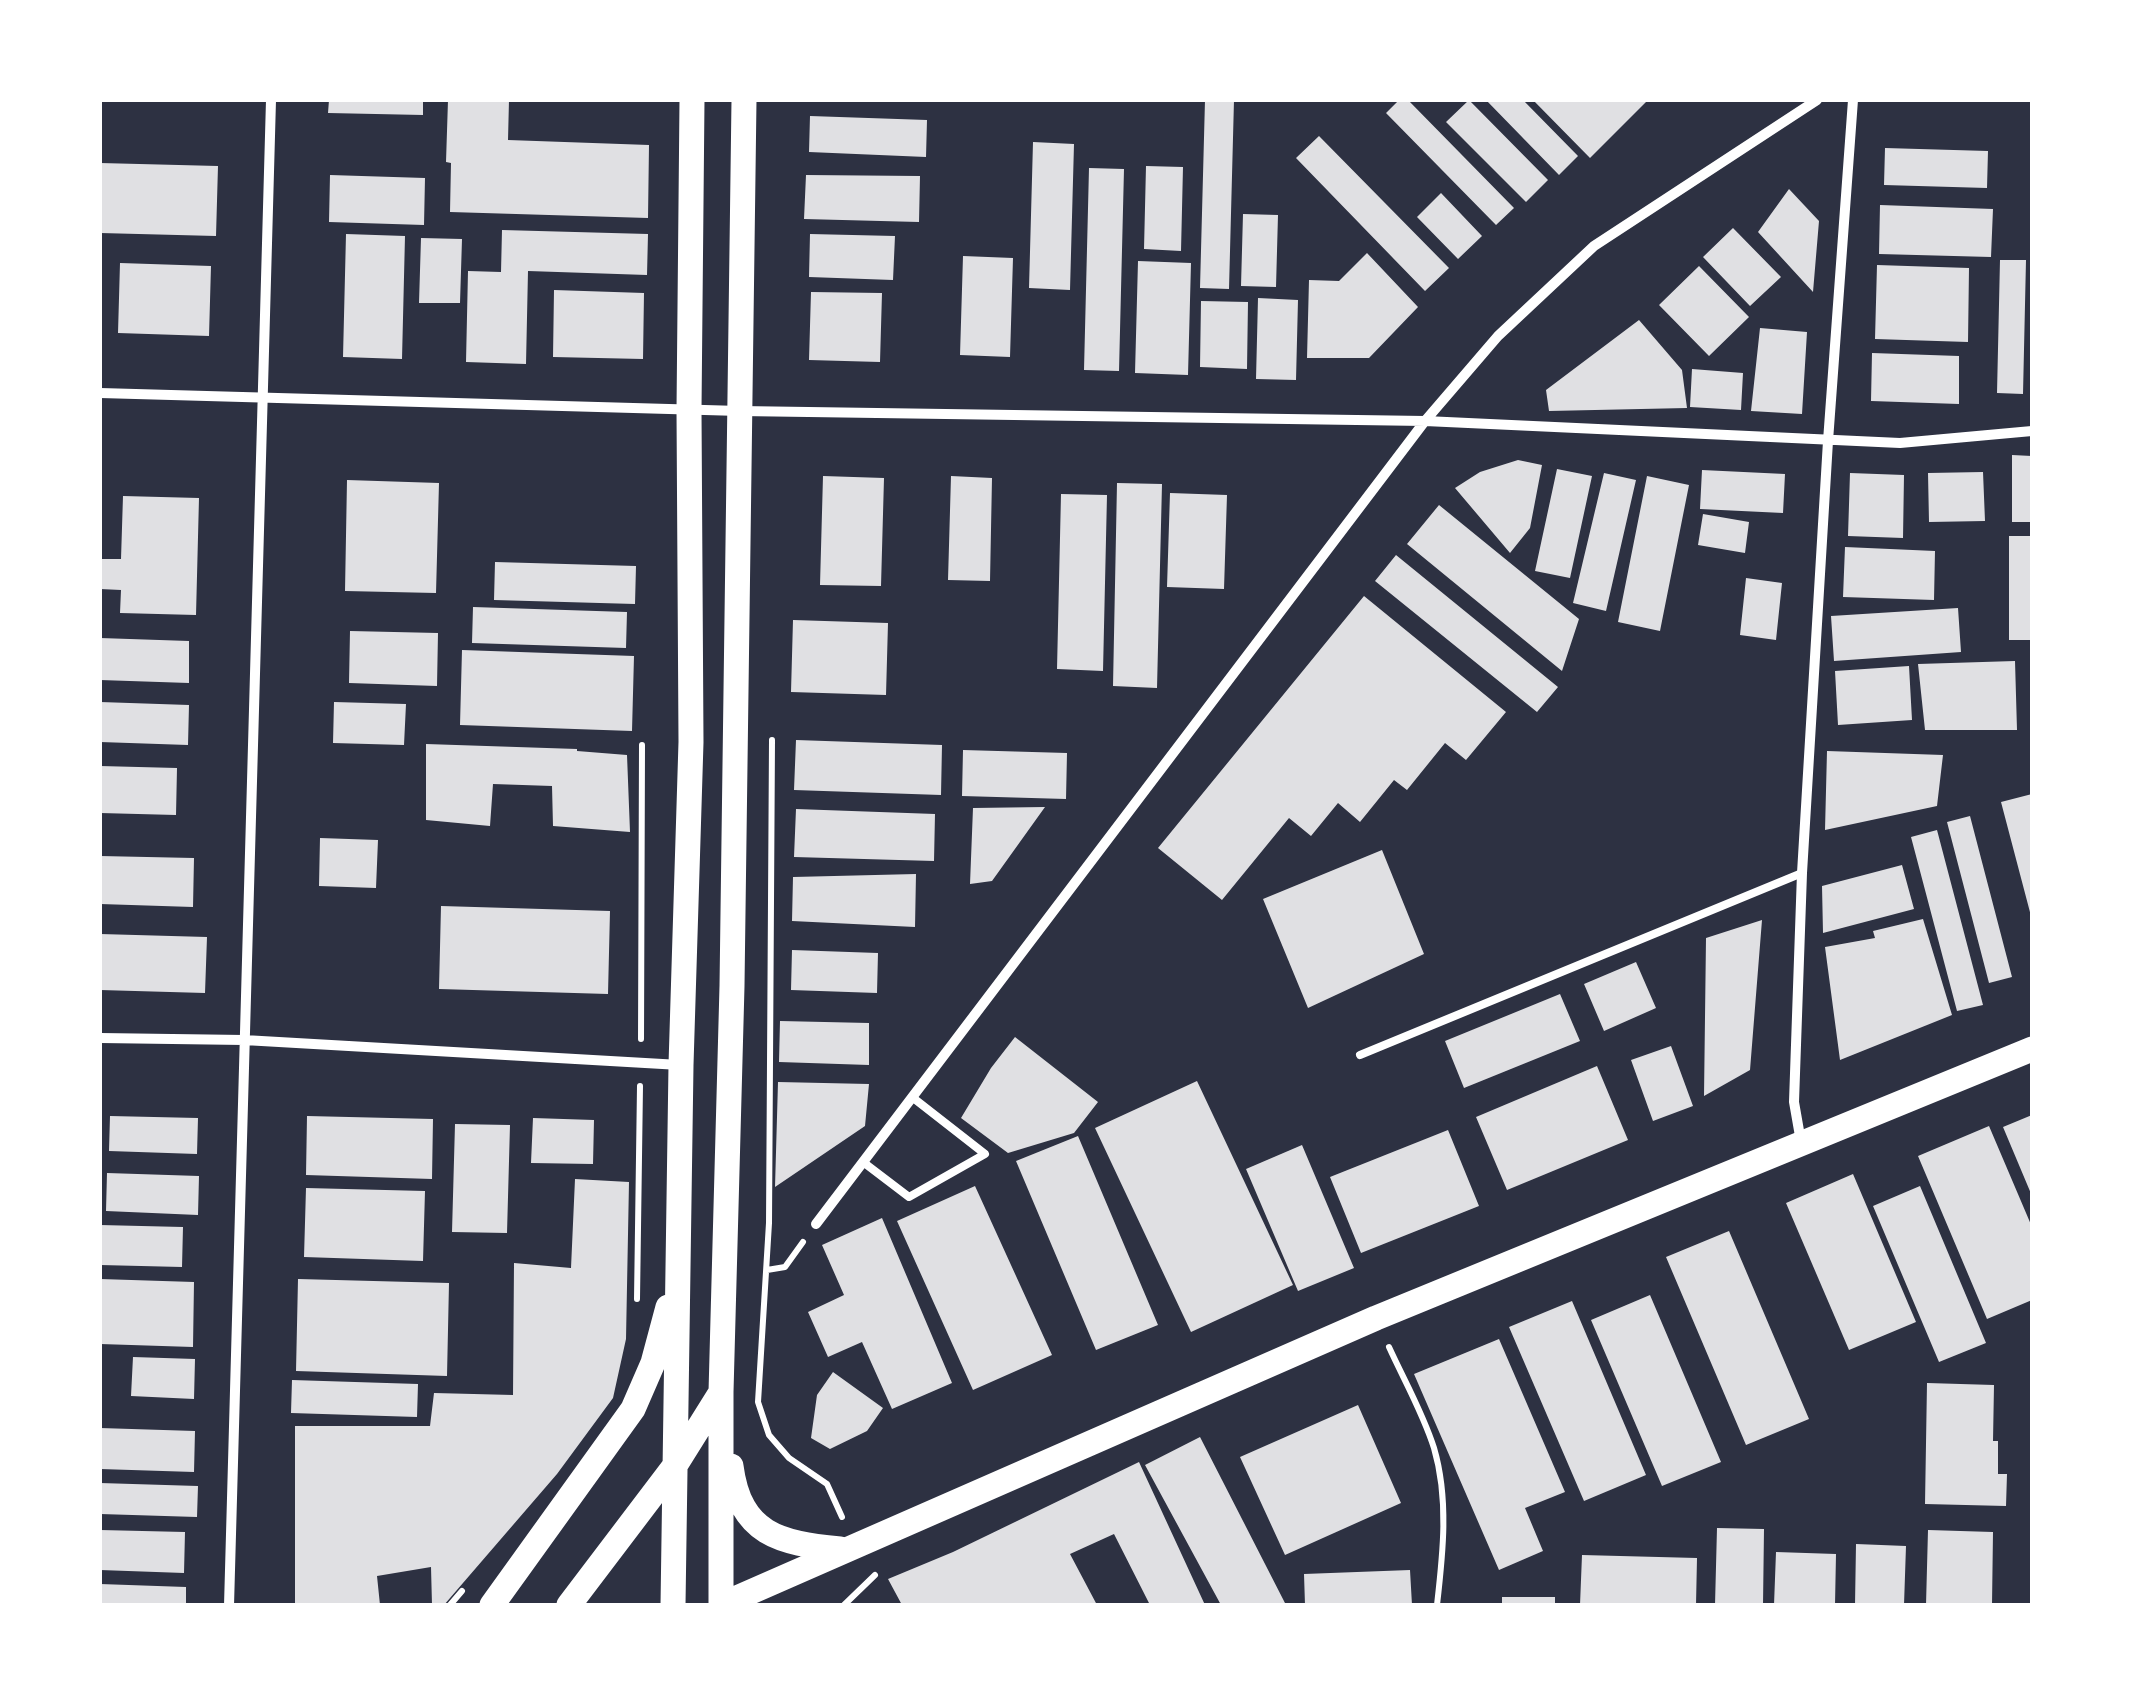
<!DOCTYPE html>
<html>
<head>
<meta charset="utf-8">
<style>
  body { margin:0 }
  #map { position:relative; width:2132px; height:1705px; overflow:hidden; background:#2d3142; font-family:"Noto Sans",sans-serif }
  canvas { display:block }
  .frame { position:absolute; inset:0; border:102px solid #fff; pointer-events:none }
</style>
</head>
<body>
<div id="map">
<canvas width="2132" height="1705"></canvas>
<div class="frame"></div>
</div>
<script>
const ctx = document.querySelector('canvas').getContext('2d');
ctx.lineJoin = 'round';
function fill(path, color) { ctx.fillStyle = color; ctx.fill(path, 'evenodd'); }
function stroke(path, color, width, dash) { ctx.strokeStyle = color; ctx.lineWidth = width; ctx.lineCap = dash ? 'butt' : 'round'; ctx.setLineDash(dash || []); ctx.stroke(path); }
const building = new Path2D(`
  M329 100H423V115L328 113Z
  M448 100H509L508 140 649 145 648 218 450 212 451 163 446 162Z
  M1205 100H1234L1229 289 1200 288Z
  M1399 100H1408L1514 208 1496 225 1386 113Z
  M1469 100 1548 180 1526 202 1446 122Z
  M1486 100H1523L1578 156 1559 175Z
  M1533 100H1648L1590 158Z
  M810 116 927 120 926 157 809 152Z
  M1319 136 1449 268 1425 291 1296 158Z
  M1033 142 1074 144 1070 290 1029 288Z
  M1885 148 1988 151 1987 188 1884 185Z
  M100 163 218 166 216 236 100 233Z
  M1146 166 1183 167 1181 251 1144 249Z
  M1089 168 1124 169 1119 371 1084 370Z
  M330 175 425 178 424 225 329 222Z
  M806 175 920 176 919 222 804 219Z
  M1789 189 1819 221 1813 292 1758 232Z
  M1441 193 1482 236 1458 259 1417 217Z
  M1880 205 1993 209 1991 257 1879 254Z
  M1243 214 1278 215 1276 287 1241 286Z
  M1733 228 1781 277 1750 306 1703 257Z
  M502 230 648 234 647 275 528 271 526 364 466 362 468 271 501 272Z
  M346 234 405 236 402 359 343 357Z
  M810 234 895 236 893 280 809 277Z
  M421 238 462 239 460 303H419Z
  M1367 253 1418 307 1369 358H1307L1309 280 1339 281Z
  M963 256 1013 258 1010 357 960 355Z
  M2000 260H2026L2023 394 1997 393Z
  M1138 261 1191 263 1188 375 1135 373Z
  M120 263 211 266 209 336 118 333Z
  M1877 265 1969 268 1968 342 1875 339Z
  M1699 266 1749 317 1709 356 1659 305Z
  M554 290 644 293 643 359 553 357Z
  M811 292 882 293 880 362 809 360Z
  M1258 298 1298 300 1296 380 1256 379Z
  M1201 301 1248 302 1247 369 1200 367Z
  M1639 320 1682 370 1687 408 1549 411 1546 390Z
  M1760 328 1807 332 1802 414 1751 411Z
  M1872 353 1959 356V404L1871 401Z
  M1692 369 1743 373 1741 410 1690 407Z
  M2012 455 2032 456V522H2012Z
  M1518 460 1542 465 1530 528 1510 553 1455 488 1480 472Z
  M1557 469 1592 476 1570 578 1535 571Z
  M1702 470 1785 474 1783 513 1700 509Z
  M1983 472 1985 521 1929 522 1928 473Z
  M1604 473 1636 480 1606 611 1573 603Z
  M1850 473 1904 475 1903 538 1848 536Z
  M823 476 884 478 881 586 820 585Z
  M951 476 992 478 990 581 948 580Z
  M1647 476 1689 485 1660 631 1618 622Z
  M347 480 439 483 436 593 345 591Z
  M1117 483 1162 484 1157 688 1113 686Z
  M1170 493 1227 495 1224 589 1167 587Z
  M1061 494 1107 495 1103 671 1057 669Z
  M123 496 199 498 196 615 120 613 121 590 100 589V559H121Z
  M1439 505 1579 619 1562 671 1407 544Z
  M1703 514 1749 522 1745 553 1698 545Z
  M2009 536H2032V640H2009Z
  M1845 547 1935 551 1934 600 1843 597Z
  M1396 555 1558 687 1537 712 1375 581Z
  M495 562 636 566 635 604 494 600Z
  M1746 578 1782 583 1776 640 1740 635Z
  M1364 596 1506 712 1466 760 1445 743 1407 790 1394 780 1360 822 1338 803 1311 836 1289 818 1222 900 1158 848Z
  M473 607 627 612 626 648 472 643Z
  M1958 608 1961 652 1834 661 1831 616Z
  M793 620 888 623 886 695 791 692Z
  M350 631 438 633 437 686 349 683Z
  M100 638 189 641V683L100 680Z
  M462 650 634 656 632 731 460 725Z
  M2015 661 2017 730H1925L1918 664Z
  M1909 666 1912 720 1838 725 1835 671Z
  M100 702 189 705 188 745 100 742Z
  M334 702 406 704 404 745 333 743Z
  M796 740 942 745 941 795 794 790Z
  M426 744 577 749V751L627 755 630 832 553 826 552 786 493 784 490 826 426 820Z
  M963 750 1067 753 1066 799 962 796Z
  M1827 751 1943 755 1937 806 1825 830Z
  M100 766 177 768 176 815 100 813Z
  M2032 794V916H2031L2001 802Z
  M1045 807 992 881 970 884 973 808Z
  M796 809 935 814 934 861 794 857Z
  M1970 816 2012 977 1989 983 1947 822Z
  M1937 830 1983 1005 1957 1011 1911 837Z
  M320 838 378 840 376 888 319 886Z
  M1382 850 1424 954 1308 1008 1263 899Z
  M100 856 194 858 193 907 100 904Z
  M1902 865 1914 909 1823 933 1822 886Z
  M916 874 915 927 792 921 793 877Z
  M441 906 610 911 608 994 439 989Z
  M1923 919 1952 1015 1840 1060 1825 947 1875 938 1873 931Z
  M1762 920 1750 1070 1704 1096 1706 938Z
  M100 934 207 937 205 993 100 990Z
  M792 950 878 953 877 993 791 990Z
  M1636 962 1656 1008 1604 1031 1584 984Z
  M1560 994 1580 1041 1464 1088 1445 1041Z
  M780 1021 869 1023V1065L779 1062Z
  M1015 1037 1098 1102 1074 1133 1008 1153 961 1118 991 1068Z
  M1671 1046 1693 1106 1653 1121 1631 1060Z
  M1597 1066 1628 1140 1507 1190 1476 1117Z
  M1197 1081 1293 1285 1191 1332 1095 1128Z
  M778 1082 869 1084 865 1126 775 1187Z
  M2032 1115V1196L2003 1127Z
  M110 1116 198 1118 197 1154 109 1151Z
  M307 1116 433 1119 432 1179 306 1175Z
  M533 1118 594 1120 593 1164 531 1163Z
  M455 1124 510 1125 507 1233 452 1232Z
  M1989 1126 2032 1227V1300L1987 1319 1918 1156Z
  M1448 1130 1479 1206 1361 1253 1330 1177Z
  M1078 1136 1158 1325 1096 1350 1016 1161Z
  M1302 1145 1354 1268 1298 1291 1246 1169Z
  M107 1173 199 1176 198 1215 106 1211Z
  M1853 1174 1916 1322 1849 1350 1786 1203Z
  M575 1179 629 1182 626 1339 613 1398 557 1474 444 1605H432L431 1567 377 1576 380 1605H295V1426H430L434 1393 513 1395 514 1263 571 1268Z
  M975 1186 1052 1355 973 1390 897 1221Z
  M1920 1186 1986 1343 1939 1362 1873 1206Z
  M306 1188 425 1191 423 1261 304 1257Z
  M882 1218 952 1383 892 1409 862 1342 828 1357 808 1312 844 1295 822 1245Z
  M100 1225 183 1227 182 1267 100 1265Z
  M1729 1231 1809 1419 1746 1445 1666 1257Z
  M100 1279 194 1282 193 1347 100 1344Z
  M298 1279 449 1283 447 1376 296 1371Z
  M1650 1295 1721 1462 1662 1486 1591 1320Z
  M1572 1301 1646 1475 1584 1501 1509 1327Z
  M1499 1339 1565 1492 1525 1508 1543 1551 1499 1570 1414 1374Z
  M133 1357 195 1359 194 1399 131 1396Z
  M833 1372 883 1408 867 1431 830 1449 811 1438 817 1395Z
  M292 1380 418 1384 417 1417 291 1413Z
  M1927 1383 1994 1385 1993 1441H1998V1474H2007L2006 1506 1925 1504Z
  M1358 1405 1401 1503 1285 1555 1240 1457Z
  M100 1428 195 1431 194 1472 100 1469Z
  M1200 1437 1286 1605H1221L1145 1465Z
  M1139 1462 1205 1605H1150L1114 1534 1070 1554 1097 1605H902L888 1579 953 1552Z
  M100 1483 198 1486 197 1517 100 1514Z
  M1717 1528 1764 1529 1763 1605H1715Z
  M100 1530 185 1532 184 1573 100 1570Z
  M1928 1530 1993 1532 1992 1605H1926Z
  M1856 1544 1906 1546 1904 1605H1855Z
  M1776 1552 1836 1554 1835 1605H1774Z
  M1582 1555 1697 1558 1696 1605H1580Z
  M1410 1570 1412 1605H1305L1304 1574Z
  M100 1584 186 1587V1605H100Z
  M1502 1597H1555V1605H1502Z`);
const path = new Path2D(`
  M772 740 769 1223 758 1402 769 1435 789 1458 827 1484 842 1517
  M641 1039 642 745
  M767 1270 785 1267 803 1242
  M637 1299 640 1086
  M1389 1347C1404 1380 1423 1413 1434 1448 1449 1499 1443 1553 1437 1605
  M450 1605 462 1591
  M844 1605 875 1575`);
const service = new Path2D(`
  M1360 1055 1802 873
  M863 1162 909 1197 985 1154 912 1097`);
const minor = new Path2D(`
  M100 393 740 411 1425 421 1900 443 2032 431
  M100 1038 244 1040 680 1065
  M1801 1142 1794 1102 1802 873 1828 441 1853 100
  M816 1224 1425 421 1498 336 1594 246 1817 100
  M229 1605 271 100`);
const primary = new Path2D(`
  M731 1466C740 1535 780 1543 840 1549
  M492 1605 633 1409 653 1363 668 1307
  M569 1605 676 1464 721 1392
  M673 1605 681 1065 691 742 689 410 692 100
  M721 1605V1392L732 986 744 100
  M721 1605 1376 1318 2032 1049`);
fill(building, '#e0e0e3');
stroke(path, '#fff', 6);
stroke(service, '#fff', 8);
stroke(minor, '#fff', 10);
stroke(primary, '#fff', 25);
</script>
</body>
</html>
